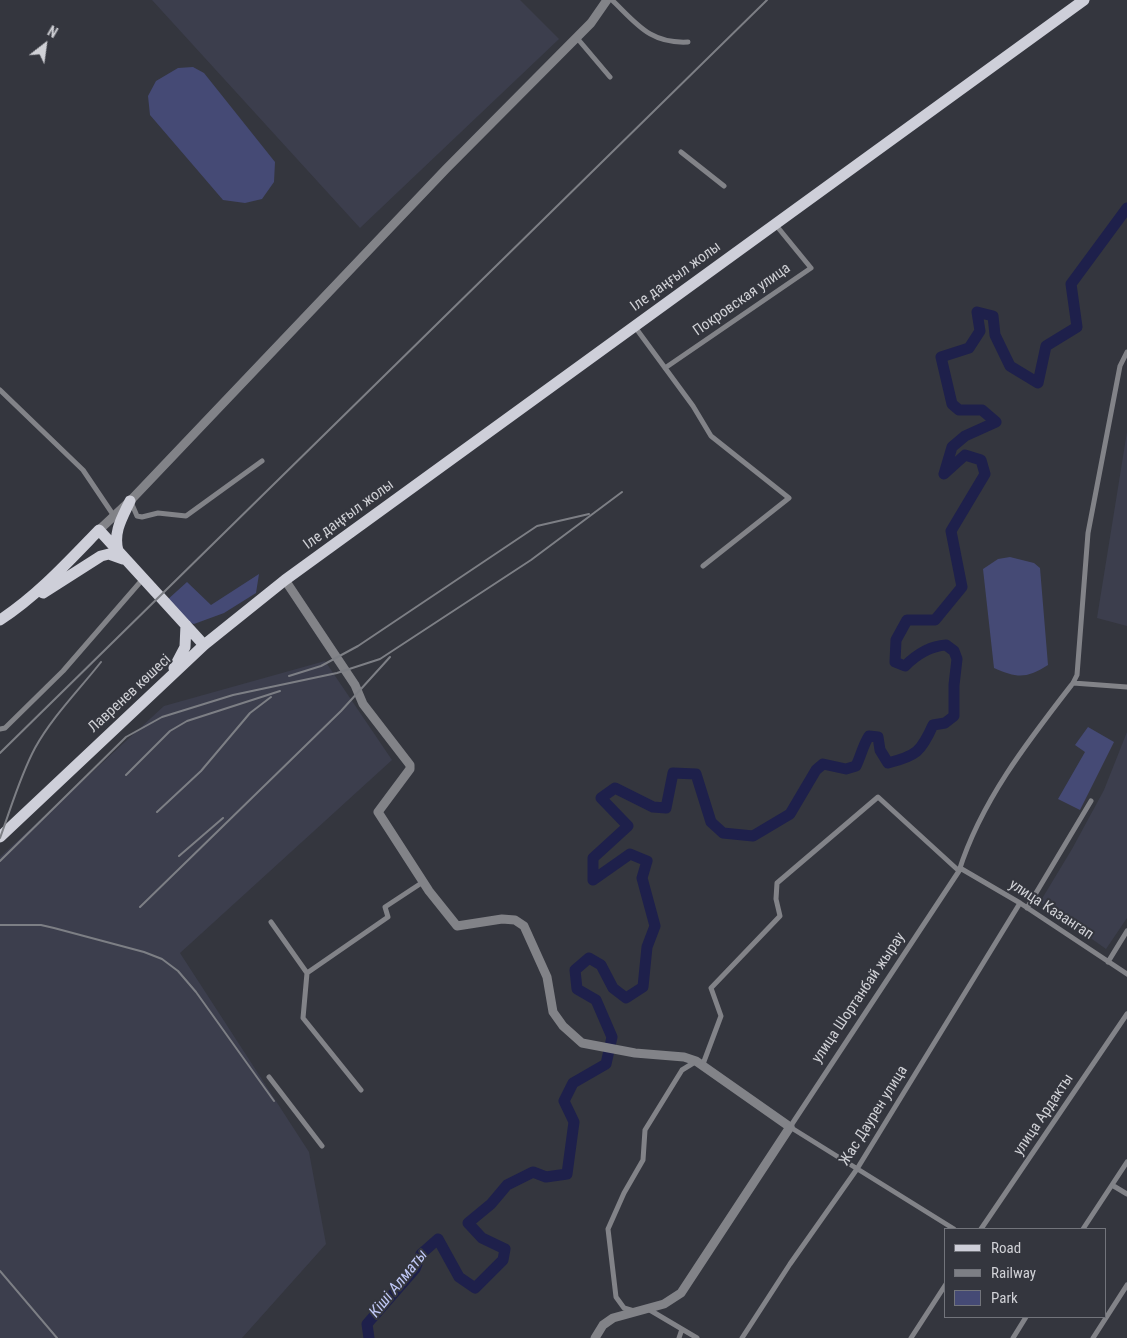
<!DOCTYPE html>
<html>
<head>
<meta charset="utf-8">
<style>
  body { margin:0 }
  #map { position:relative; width:1127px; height:1338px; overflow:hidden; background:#34363e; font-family:"Roboto Condensed",sans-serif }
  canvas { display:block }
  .legend { position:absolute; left:944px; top:1228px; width:162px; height:90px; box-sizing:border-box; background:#34363e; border:1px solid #72747b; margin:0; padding:6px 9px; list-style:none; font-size:15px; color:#d0d1d6 }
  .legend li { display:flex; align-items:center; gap:10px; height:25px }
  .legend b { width:25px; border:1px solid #72747b }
  .north { position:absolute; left:20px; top:20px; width:50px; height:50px; -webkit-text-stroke:4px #34363e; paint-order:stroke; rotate:30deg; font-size:14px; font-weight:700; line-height:20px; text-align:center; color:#d0d1d6 }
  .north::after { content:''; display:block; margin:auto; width:18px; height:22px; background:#d0d1d6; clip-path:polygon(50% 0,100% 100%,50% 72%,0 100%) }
</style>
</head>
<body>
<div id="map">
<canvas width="1127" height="1338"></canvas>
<ul class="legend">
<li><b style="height:6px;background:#cecfd9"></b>Road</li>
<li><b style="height:6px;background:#7d7f85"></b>Railway</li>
<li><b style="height:14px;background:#454a75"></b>Park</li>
</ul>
<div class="north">N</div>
</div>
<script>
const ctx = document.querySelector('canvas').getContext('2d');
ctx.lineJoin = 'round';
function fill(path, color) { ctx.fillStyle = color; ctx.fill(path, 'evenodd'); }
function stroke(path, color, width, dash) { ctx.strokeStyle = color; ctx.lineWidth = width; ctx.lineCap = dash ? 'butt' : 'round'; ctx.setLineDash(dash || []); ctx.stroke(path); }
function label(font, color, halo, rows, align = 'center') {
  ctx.font = font + ' "Roboto Condensed",sans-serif'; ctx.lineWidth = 4; ctx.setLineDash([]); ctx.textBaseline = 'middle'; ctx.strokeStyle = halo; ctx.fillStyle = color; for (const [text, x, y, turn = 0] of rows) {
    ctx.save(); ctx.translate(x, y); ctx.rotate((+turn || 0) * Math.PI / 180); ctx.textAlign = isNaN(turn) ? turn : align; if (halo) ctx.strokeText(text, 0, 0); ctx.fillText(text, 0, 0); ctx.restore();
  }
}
const built = new Path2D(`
  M152 0H520L559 39 360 228Z
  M1127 432V626L1097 618Z
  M325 661 392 760 180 953 309 1152 326 1244 242 1338H0V857L164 706Z
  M1127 732V918L1106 949 1040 902 1072 849 1104 790Z`);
const green = new Path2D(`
  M193 67 204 73 275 162 274 182 262 199 245 203 223 200 150 115 148 96 156 81 178 68Z
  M1010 557 1034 563 1040 568 1048 665C1026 679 1017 678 994 668L983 569 998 559Z
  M259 574 256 593 224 613 194 624 188 622 166 601 187 582 211 605Z
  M1088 727 1114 742 1080 810 1058 799 1085 752 1075 745Z`);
const river = new Path2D(`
  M369 1338 367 1324 415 1269 421 1254 438 1239 459 1277 475 1288 503 1260 505 1249 482 1238 468 1223 491 1204 507 1185 533 1172 546 1177 567 1174 574 1122 564 1101 573 1083 606 1064 612 1037 596 1000 577 989 575 970 589 958 601 965 613 988 626 998 643 987 647 947 655 926 642 878 647 861 630 854 593 880V858L628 826 601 798 615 788 653 807 666 808 673 773 696 774 711 822 723 833 753 836 790 814 816 770 823 764 846 769 856 766C861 756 863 745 869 736L878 737 880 750 888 763C916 756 921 752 933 725L945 723 954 716V685L957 659 954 651 946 645C930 646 916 655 905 666L895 662 896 640 907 620H935L962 587 951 531 985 474 981 460 965 455 944 474 952 447 965 436 996 422 982 410H959L952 404 941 357 969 348 980 331 977 312 993 316 995 335 1010 366 1038 383 1046 346 1077 327 1071 284 1127 208`);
const minor = new Path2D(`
  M612 0C637 24 650 44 688 42
  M577 38 610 77
  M681 152 724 186
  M635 327 693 406 711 436 789 498 703 566
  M665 368 811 268 775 224
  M0 390 83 470 114 516
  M131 502 137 516 142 517 158 513 186 516 262 461
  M1073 683 1127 687
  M0 729 5 728 63 671 142 580
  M960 868 1020 903 1127 974
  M1027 908 1091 801
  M271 922 307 973 303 1018 361 1090
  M1108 962 1127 931
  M307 973 388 917 385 907 423 882
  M703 1064 721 1016 711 988 780 916 776 899 777 883 878 797 959 871
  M269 1077 322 1146
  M1112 1185 1127 1194
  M954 1229 790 1127 959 871C981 801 1028 741 1073 683L1077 675 1088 533 1120 366 1127 352
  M981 1229 1127 1014
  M1083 1229 1127 1162
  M648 1309 697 1338
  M634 1311 624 1308 616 1297 608 1229 624 1193 643 1160 645 1130 682 1070 695 1062
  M679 1338 682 1329
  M742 1338 790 1264 857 1169 1020 903
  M911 1338 946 1284
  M1013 1338 1026 1317
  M1093 1338 1127 1285`);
const tertiary = new Path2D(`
  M99 530 130 501 446 169 591 23 607 0
  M285 580 355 685 363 704 410 765V769L378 812 429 891 457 926 502 919 515 920 524 926 547 977 553 1012 563 1026 582 1043 635 1053 684 1057 696 1061 790 1127 681 1293 664 1304 613 1318 603 1325 595 1338`);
const primary = new Path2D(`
  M118 551C113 532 122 518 130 501
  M43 593 101 556 109 554 123 559
  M0 620C37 596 68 562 99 530L204 645
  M174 668 185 647 186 625
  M0 837 204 645 285 580 1084 0`);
const rail = new Path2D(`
  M289 676 321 666 358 646 537 526 589 514
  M0 753 767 0
  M126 775 170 731 187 721 280 691
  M157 812 201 771 250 713 271 697
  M0 838C11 808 20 776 35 748 52 717 79 690 101 662
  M179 856 223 818
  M0 861 126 737 162 717 233 695 337 673 380 659 531 560 622 492
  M140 907 341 711 390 657
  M0 925H41L54 928 144 952 162 959 178 971 196 992 274 1101
  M0 1271 57 1338`);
const streetNames = [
  ["Іле даңғыл жолы",676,277,-36],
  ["Покровская улица",742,300,-35],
  ["Іле даңғыл жолы",349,515,-36],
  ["Лавренев көшесі",130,694,-43],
  ["улица Казангап",1051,910,33],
  ["улица Шортанбай жырау",859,998,-56],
  ["улица Ардакты",1044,1115,-56],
  ["Жас Даурен улица",874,1116,-58]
];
const waterNames = [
  ["Кіші Алматы",399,1284,-51]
];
fill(built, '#3c3e4d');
fill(green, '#454a75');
stroke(river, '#1e204b', 11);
stroke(minor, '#828388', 5);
stroke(tertiary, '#828388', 9);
stroke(primary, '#cecfd9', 11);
stroke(rail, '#7d7f85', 2);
label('15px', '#d0d1d6', '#34363e', streetNames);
label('italic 16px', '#bfc7f5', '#34363e', waterNames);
</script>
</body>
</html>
